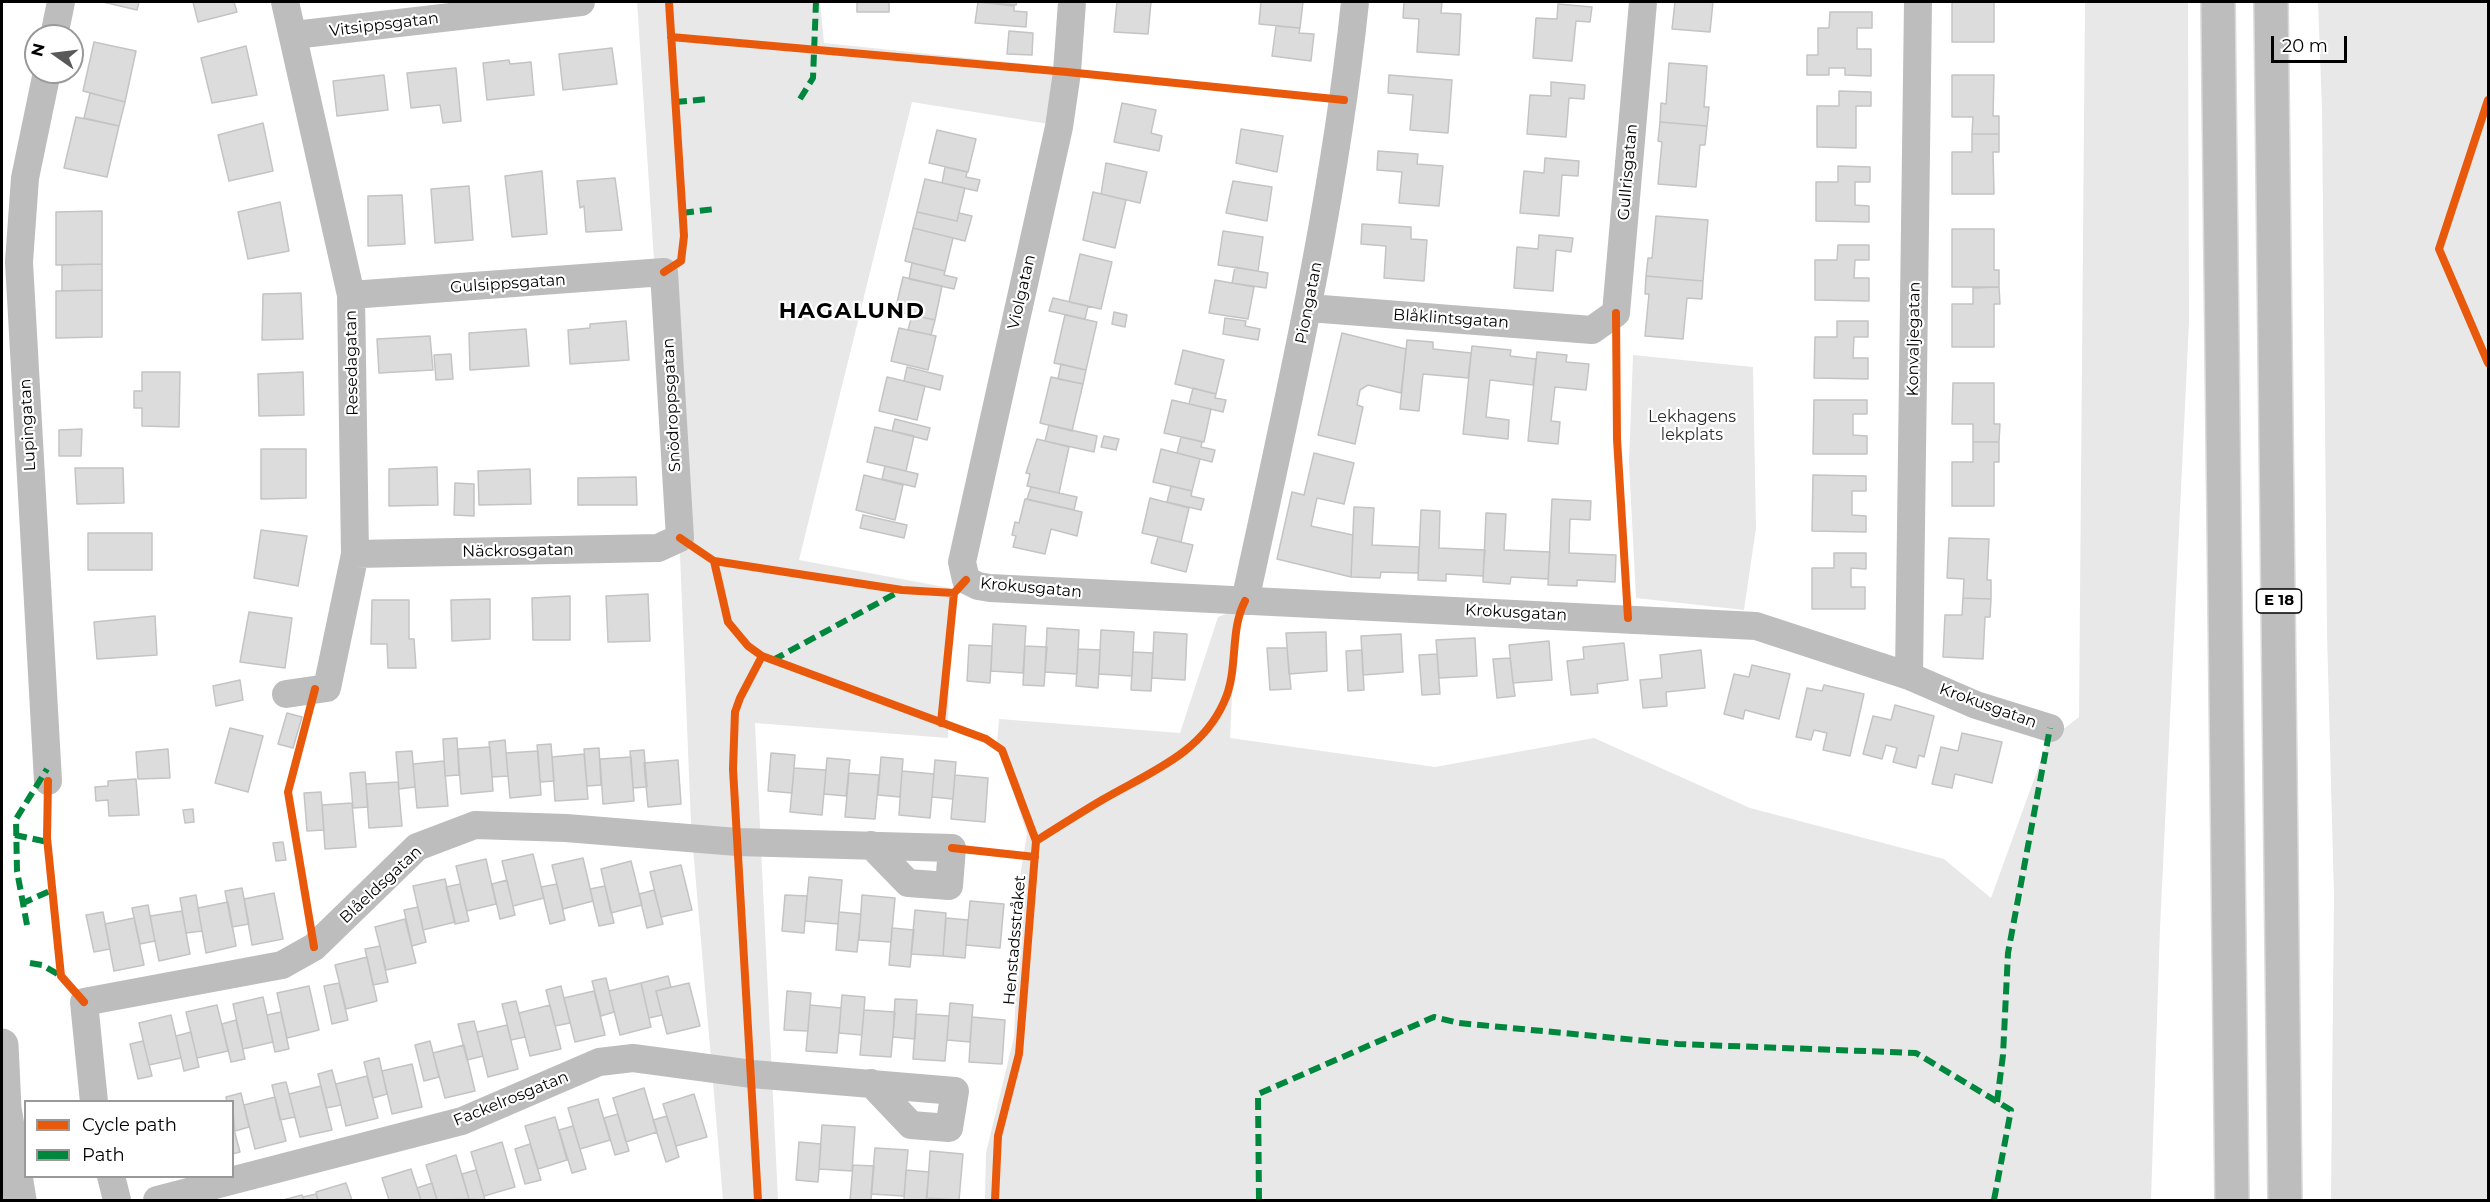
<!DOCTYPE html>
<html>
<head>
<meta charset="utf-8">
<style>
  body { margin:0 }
  #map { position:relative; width:2490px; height:1202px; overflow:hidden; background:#fff; font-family:Montserrat,sans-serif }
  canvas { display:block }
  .frame { position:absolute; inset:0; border:3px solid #000; pointer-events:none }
  .legend { position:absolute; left:24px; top:1100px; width:210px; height:78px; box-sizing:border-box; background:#fff; border:2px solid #999; margin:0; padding:8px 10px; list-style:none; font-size:18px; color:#000 }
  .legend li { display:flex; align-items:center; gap:12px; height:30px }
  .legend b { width:30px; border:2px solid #999 }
  .north { position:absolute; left:24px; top:24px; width:60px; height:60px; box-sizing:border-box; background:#fff; border:2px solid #999; border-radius:50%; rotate:284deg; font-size:16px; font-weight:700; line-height:24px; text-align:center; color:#000 }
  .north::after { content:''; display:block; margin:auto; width:21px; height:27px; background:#595959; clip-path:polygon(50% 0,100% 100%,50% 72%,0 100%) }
  .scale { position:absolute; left:2271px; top:36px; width:76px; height:27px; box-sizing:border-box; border:3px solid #000; border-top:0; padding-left:8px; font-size:18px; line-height:21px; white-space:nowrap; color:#000; -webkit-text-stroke:4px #fff; paint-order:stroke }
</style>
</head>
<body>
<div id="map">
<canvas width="2490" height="1202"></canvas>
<div class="frame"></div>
<ul class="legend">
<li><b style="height:8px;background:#e8590c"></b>Cycle path</li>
<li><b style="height:8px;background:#00873e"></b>Path</li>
</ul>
<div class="north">N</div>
<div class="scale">20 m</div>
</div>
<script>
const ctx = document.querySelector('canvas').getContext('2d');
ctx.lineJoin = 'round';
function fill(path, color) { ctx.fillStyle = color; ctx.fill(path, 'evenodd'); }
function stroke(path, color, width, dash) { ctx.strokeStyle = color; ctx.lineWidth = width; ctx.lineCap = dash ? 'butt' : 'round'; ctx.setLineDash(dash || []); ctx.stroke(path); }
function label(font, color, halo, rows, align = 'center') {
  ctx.font = font + ' Montserrat,sans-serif'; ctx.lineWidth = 4.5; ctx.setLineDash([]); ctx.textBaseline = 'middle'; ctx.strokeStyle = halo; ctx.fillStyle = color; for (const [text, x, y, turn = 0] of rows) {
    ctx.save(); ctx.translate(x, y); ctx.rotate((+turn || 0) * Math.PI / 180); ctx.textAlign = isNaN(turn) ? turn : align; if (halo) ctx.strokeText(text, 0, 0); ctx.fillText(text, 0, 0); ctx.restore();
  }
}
const green = new Path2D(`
  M637 2H820L824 43 1055 67 1049 124 912 102 799 560 950 588 948 738 755 723 778 1200H723L691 824 680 554 654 260Z
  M2085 2H2188L2189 322 2160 928 2151 1200H985L986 1153 1014 1037 1021 870 1027 834 997 743 999 719 1180 733 1218 617 1236 610 1230 738 1435 767 1594 738 1750 808 1944 859 1991 898 2048 741 2079 717Z
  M2318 2H2488V1200H2331L2334 896 2327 634 2322 109Z
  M1633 355 1753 367 1756 528 1744 610 1636 598 1629 463Z`);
const building = new Path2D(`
  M103 2H139L137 10Z
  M193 2H234L237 12 198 22Z
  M857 2H889V12H857Z
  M978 2H1017L1016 5Z
  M978 2 1014 6V11L1027 12 1026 27 975 23Z
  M1117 2H1151L1148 34 1114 32Z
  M1261 2H1303L1300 28 1259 24Z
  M1404 2H1442L1441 13 1461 14 1459 55 1417 52 1419 19 1403 18Z
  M1675 2H1713L1710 32 1672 29Z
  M1952 2H1994V42H1952Z
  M1558 4 1592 7 1590 22 1576 21 1572 61 1533 58 1536 18 1557 19Z
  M1830 12H1872V28H1857V49H1871V76L1845 75V68H1829V75H1807V55H1818V28H1829Z
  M1276 26 1300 28 1299 33 1314 34 1311 61 1272 56Z
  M1009 31 1033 33 1032 55 1007 54Z
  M94 42 136 51 125 102 83 91Z
  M246 46 257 95 212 103 201 58Z
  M612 48 617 84 563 90 559 54Z
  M509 60 510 64 531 62 534 95 487 100 483 63Z
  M1669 63 1707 66 1704 107H1709L1707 126 1660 122 1661 103 1666 104Z
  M456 68 461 121 443 123 440 105 411 108 407 73Z
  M384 75 388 110 337 116 333 81Z
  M1389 75 1452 80 1448 133 1410 130 1413 95 1388 93Z
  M1952 75H1994L1993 116H1999V134H1972L1973 117H1952Z
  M1551 82 1585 85 1584 99 1569 98 1566 137 1527 134 1530 95 1551 96Z
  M1839 91 1871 92V106H1856V148L1817 147V106H1839Z
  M90 93 125 102 119 126 84 118Z
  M1122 103 1156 110 1151 133 1162 136 1159 151 1114 142Z
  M76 117 119 126 107 177 64 168Z
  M1660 122 1707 126 1705 145H1700L1696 187 1658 184 1662 142 1658 141Z
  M263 123 273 171 229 181 218 135Z
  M1241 129 1283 136 1277 172 1236 163Z
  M937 130 976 139 968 172 929 163Z
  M1972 134H1999V152H1993L1994 194H1952V152H1972Z
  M1378 151 1418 154 1417 164 1443 166 1439 206 1399 203 1402 172 1377 170Z
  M1545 158 1579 161 1578 176 1562 175 1559 216 1520 213 1524 171 1544 173Z
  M1106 163 1147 172 1140 203 1101 194Z
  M1838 166 1870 167V182H1855V205L1869 206V222L1816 221V182H1838Z
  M945 167 967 172 966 177 980 180 977 191 942 183Z
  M542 171 547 234 512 237 505 176Z
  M615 178 622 230 586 232 584 206 580 208 577 181Z
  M925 179 965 188 957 221 917 212Z
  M1233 181 1272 187 1267 221 1226 213Z
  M469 186 473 240 435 243 431 189Z
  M1093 192 1126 200 1115 248 1083 240Z
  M402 195 405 244 368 246V196Z
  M280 202 289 251 248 259 238 212Z
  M102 211V264L56 265V212Z
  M917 212 957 221 959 213 972 216 965 241 913 228Z
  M1656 216 1708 220 1703 281 1646 276 1648 258H1652Z
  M1362 224 1411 227V239L1427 240 1424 281 1384 278 1386 246 1361 244Z
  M913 228 953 238 945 271 905 261Z
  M1952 229H1994V270H1999V287H1952Z
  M1223 231 1263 237 1258 271 1218 265Z
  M1539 235 1573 238 1571 252 1556 250 1553 291 1514 288 1517 247 1538 249Z
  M1838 245H1869V260H1855L1854 278H1869V301L1815 300V260H1837Z
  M1080 254 1112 262 1101 309 1069 302Z
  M912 263 945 271 944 275 957 278 954 289 909 279Z
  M102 264V290L62 291V265Z
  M1235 267 1268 273 1266 288 1232 283Z
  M1646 276 1703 281 1702 299 1687 298 1683 339 1645 336 1649 294H1645Z
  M903 277 942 286 935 320 895 311Z
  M1215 280 1254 287 1248 319 1209 313Z
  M1999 287 2000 304H1994V347H1952V304H1973V288Z
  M102 290V337L56 338V291Z
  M301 293 303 339 262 340 263 294Z
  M1053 298 1088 306 1085 319 1049 311Z
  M1114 312 1127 315 1125 327 1112 324Z
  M912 315 935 320 931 335 908 330Z
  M1065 315 1097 322 1086 370 1054 363Z
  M1225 318 1246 321 1245 326 1260 329 1258 340 1223 334Z
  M626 321 629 360 570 364 568 330 590 328V324Z
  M1837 321H1868V337H1854L1853 358H1868V379L1814 378 1815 337H1837Z
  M899 328 936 336 928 370 891 361Z
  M526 329 529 366 470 370 469 333Z
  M1342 333 1406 349 1401 393 1368 385 1360 390 1357 405 1363 407 1355 444 1318 435Z
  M430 336 433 370 379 373 377 339Z
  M1407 340 1433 342V349L1471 353 1468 378 1423 374 1419 411 1400 409Z
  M1472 346 1511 350 1510 356 1536 359 1533 385 1490 380 1486 417 1509 420 1508 439 1463 434Z
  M1183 350 1224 360 1216 394 1175 384Z
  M1537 352 1567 355 1566 362 1589 364 1586 390 1555 387 1551 421 1560 422 1558 444 1528 441Z
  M451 354 453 379 436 380 434 355Z
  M1061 364 1086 370 1083 384 1058 379Z
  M907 367 943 376 940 390 904 381Z
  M142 372H180L179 427 142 426V408H134V391H142Z
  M303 372 304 415 259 416 258 374Z
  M887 377 925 386 917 420 879 411Z
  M1051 377 1083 384 1072 431 1040 423Z
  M1953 383H1994V424H2000L1999 442H1973V424H1952Z
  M1193 388 1216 394 1215 398 1226 400 1223 412 1189 404Z
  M1172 400 1211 409 1204 442 1164 433Z
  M1814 400H1867V414H1853V435L1867 436V454H1813Z
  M895 419 930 428 927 440 892 431Z
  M1049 425 1097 436 1094 452 1045 441Z
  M875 427 914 436 906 471 867 462Z
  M82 429 81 456H59V430Z
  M1104 436 1119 439 1116 450 1101 447Z
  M1181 437 1202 442 1201 447 1215 450 1212 462 1177 453Z
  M1037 439 1069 447 1059 493 1027 486 1030 474 1026 473Z
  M1973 442H1999V462H1994V506H1952V462H1973Z
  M261 449H306V498L261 499Z
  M1161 449 1200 459 1192 491 1153 482Z
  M1314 453 1354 463 1344 504 1317 498 1311 526 1353 535 1351 577 1277 559 1292 492 1304 495Z
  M885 466 918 474 915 487 882 479Z
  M437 467 438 505 389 506V469Z
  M75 468H123L124 503 77 504Z
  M530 469 531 504 479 505 478 471Z
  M864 475 903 485 895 520 856 510Z
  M1813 475 1866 476V491H1852V515L1866 516V532L1812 531Z
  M636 477 637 505H578V478Z
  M455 483 474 484V516L454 515Z
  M1171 486 1192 491 1191 496 1204 499 1201 510 1167 502Z
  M1031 487 1077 497 1074 510 1027 499Z
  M1150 498 1189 508 1181 542 1142 533Z
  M1025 499 1082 512 1077 536 1051 529 1045 554 1013 547 1016 536 1012 535 1015 522 1019 523Z
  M1552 499 1591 501 1590 520 1570 519 1569 553 1616 555 1615 582 1577 580V586L1548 585Z
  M1354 507 1374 508 1372 545 1419 547 1418 573 1381 572 1380 578 1351 577Z
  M1421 510 1440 511 1439 548 1485 550 1483 576 1446 574V581L1418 580Z
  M1486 513 1506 514 1504 550 1550 552 1548 579 1511 577 1510 584 1483 582Z
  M863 515 907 525 904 538 860 528Z
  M261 530 307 536 298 586 254 578Z
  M88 533H152V570H88Z
  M1158 537 1193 545 1186 572 1151 563Z
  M1949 538 1989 539 1987 580H1991V599L1963 598 1964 579 1947 578Z
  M1834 553H1866V569L1851 568V587H1865V609H1812V568H1834Z
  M648 594 650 641 608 642 606 596Z
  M570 596V640H533L532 598Z
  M1963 598 1991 599 1990 617H1985L1983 659 1943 657 1945 615H1962Z
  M490 599V639L452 641 451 600Z
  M372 600H409V639H414L416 668H388L387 644H371Z
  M249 612 292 618 285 668 240 662Z
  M155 616 157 655 97 659 94 622Z
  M993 624 1026 626 1023 673 991 671Z
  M1047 628 1079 630 1077 674 1045 672Z
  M1101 630 1134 632 1132 676 1099 674Z
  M1154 632 1187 634 1185 680 1152 678Z
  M1326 632 1327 671 1289 674 1286 633Z
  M1401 634 1403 672 1363 675 1361 636Z
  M1475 638 1477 676 1439 678 1436 640Z
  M1549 641 1552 680 1513 683 1509 645Z
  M1624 643 1628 680 1597 684 1598 693 1571 695 1567 661 1584 659 1583 647Z
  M969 645 992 646 990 683 967 681Z
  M1025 646 1047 647 1044 686 1023 685Z
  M1267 648H1287L1291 689 1270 690Z
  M1078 649 1100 650 1098 688 1076 686Z
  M1362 650 1364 690 1348 691 1346 651Z
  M1701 650 1705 688 1666 692 1667 706 1643 708 1640 680 1662 678 1660 655Z
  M1133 652 1153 653 1151 691 1131 690Z
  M1437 654 1440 694 1422 695 1419 655Z
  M1510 658 1515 696 1497 698 1493 659Z
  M1752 665 1790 674 1779 719 1745 710 1743 719 1724 714 1734 674 1749 677Z
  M240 680 243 700 216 706 213 686Z
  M1824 685 1864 694 1850 756 1823 750 1827 733 1814 730 1811 740 1796 737 1807 688 1822 691Z
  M1895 705 1934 716 1924 757 1919 755 1916 768 1893 762 1897 748 1886 745 1882 759 1863 754 1873 716 1891 720Z
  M287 713 302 717 293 748 278 744Z
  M230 728 263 736 248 792 215 783Z
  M1962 733 2002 742 1992 783 1955 774 1952 788 1932 784 1941 747 1958 751Z
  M457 738 459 775 445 776 443 739Z
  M505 740 508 776 492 777 489 742Z
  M551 744 554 781 540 782 537 745Z
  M490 747 493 791 461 794 458 749Z
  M599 748 601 785 587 786 584 749Z
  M168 749 170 778 138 779 136 752Z
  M644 750 647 787 633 788 630 751Z
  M412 751 415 787 399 789 396 752Z
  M538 751 541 795 510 798 506 753Z
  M771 753 795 755 792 793 768 791Z
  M584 754 588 799 555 801 552 757Z
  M631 757 634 801 603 804 600 759Z
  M881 757 903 759 900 797 878 795Z
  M827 758 850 760 846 796 824 794Z
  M678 760 681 804 648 807 644 763Z
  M935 760 956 762 953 799 932 797Z
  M444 761 448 806 417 808 413 764Z
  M794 768 826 770 822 815 790 812Z
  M902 771 934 774 930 818 899 815Z
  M365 772 368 807 353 808 350 773Z
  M849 773 879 775 875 819 845 817Z
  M955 775 988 778 985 822 951 819Z
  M136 779 139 815 109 816 108 800 96 801 95 787 108 786V781Z
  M398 782 402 826 369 828 366 784Z
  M321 792 324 830 307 831 304 793Z
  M352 803 356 847 325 849 322 805Z
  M193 809 194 822 185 823 183 810Z
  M283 842 286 860 276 861 273 843Z
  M533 854 544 898 513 906 502 861Z
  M583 858 593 901 563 909 552 865Z
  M486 859 496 904 467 911 456 866Z
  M631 861 642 905 611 913 601 869Z
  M681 865 692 910 661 917 650 872Z
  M809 877 842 880 838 924 805 921Z
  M445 879 455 922 423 930 413 886Z
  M507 880 515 915 500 919 492 884Z
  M460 884 469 921 455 924 446 887Z
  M557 884 565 920 550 924 541 887Z
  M605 886 614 923 599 926 590 889Z
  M242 888 249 924 232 927 225 891Z
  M654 890 663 924 647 928 639 894Z
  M274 893 283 939 252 945 244 899Z
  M196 895 202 931 186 933 180 898Z
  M785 895 807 896 804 933 782 931Z
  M862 895 895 898 891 942 859 940Z
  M970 901 1004 904 1000 948 966 945Z
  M228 902 236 946 206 953 198 908Z
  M148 905 155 941 140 944 132 908Z
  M418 907 426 942 412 946 404 910Z
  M915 910 946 913 943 956 911 954Z
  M182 911 190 954 159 961 150 916Z
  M103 912 110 949 94 952 86 915Z
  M839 912 861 914 857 952 836 950Z
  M134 918 144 965 114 971 105 924Z
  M946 918 968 920 965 958 943 956Z
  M405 919 416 963 386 970 375 927Z
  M892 928 914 930 910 967 889 965Z
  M380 946 388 982 373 985 365 949Z
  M367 957 377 1001 346 1009 335 965Z
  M668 976 671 987 656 991 662 1015 649 1018 641 983Z
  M606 978 614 1012 601 1016 592 981Z
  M339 983 348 1020 332 1024 324 986Z
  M641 983 651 1027 620 1035 609 991Z
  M689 983 700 1026 667 1034 656 991Z
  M309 986 319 1030 287 1038 277 993Z
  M561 986 570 1023 555 1026 546 990Z
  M594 991 605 1035 575 1042 564 998Z
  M787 991 811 993 808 1031 784 1030Z
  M842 995 865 997 862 1035 839 1033Z
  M263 997 273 1042 243 1049 233 1004Z
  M895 999 917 1000 915 1039 893 1037Z
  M516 1001 525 1037 511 1040 502 1004Z
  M950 1003 973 1005 970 1042 947 1040Z
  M217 1005 228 1051 197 1058 186 1012Z
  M550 1005 561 1049 530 1056 519 1013Z
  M810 1005 841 1008 837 1053 806 1051Z
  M864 1010 895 1012 891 1057 860 1055Z
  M281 1012 289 1049 275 1052 267 1015Z
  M916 1014 949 1016 945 1061 913 1059Z
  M171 1015 181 1058 149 1065 139 1023Z
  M972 1017 1005 1020 1002 1064 969 1062Z
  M236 1020 245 1059 231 1062 222 1024Z
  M474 1021 483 1056 467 1060 458 1024Z
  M507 1025 518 1069 488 1077 477 1032Z
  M191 1032 199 1067 184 1071 176 1036Z
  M143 1041 152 1076 138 1079 130 1044Z
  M430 1041 439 1077 424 1081 415 1045Z
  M464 1045 475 1091 445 1098 433 1053Z
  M379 1058 387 1094 373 1098 364 1062Z
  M412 1064 422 1107 392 1114 382 1071Z
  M332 1070 341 1105 326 1108 318 1074Z
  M367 1076 378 1118 346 1126 336 1084Z
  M286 1082 295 1117 280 1120 272 1085Z
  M321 1086 332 1130 300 1137 289 1094Z
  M644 1088 657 1132 626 1142 613 1098Z
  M241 1093 249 1127 235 1131 232 1102H227L226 1097Z
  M694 1094 707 1137 676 1146 663 1104Z
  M275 1097 286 1141 255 1149 244 1105Z
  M598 1099 610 1140 580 1149 568 1108Z
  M618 1114 629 1151 615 1155 604 1118Z
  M667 1116 679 1157 666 1162 653 1120Z
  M555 1117 567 1160 538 1169 525 1126Z
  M232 1122 240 1152 232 1154Z
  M822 1125 855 1127 852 1171 819 1169Z
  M573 1126 586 1169 572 1173 559 1130Z
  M502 1142 515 1187 484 1196 471 1152Z
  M799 1142 821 1144 818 1182 796 1180Z
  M530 1144 541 1180 525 1184 515 1149Z
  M875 1148 908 1150 904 1196 871 1194Z
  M930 1151 963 1154 959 1200 927 1198Z
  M456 1155 469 1199 437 1200 426 1165Z
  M853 1165 874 1166 871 1200H850Z
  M411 1169 421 1200H389L382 1178Z
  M476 1170 484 1196 485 1200 469 1199 462 1174Z
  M906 1170 929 1172 926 1200H904Z
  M346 1183 352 1200H318L316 1192Z
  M432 1183 437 1200H421L417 1188Z
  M316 1194 318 1200H304L303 1197Z
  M302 1195 304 1200H283Z`);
const minor = new Path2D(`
  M285 2 351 295 355 554 327 688 286 694
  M1072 2 1067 72 1059 127 962 562 966 580 978 586 990 588 1756 626 1909 676 1976 705 2050 728
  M294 35 581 2
  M54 36 61 2
  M47 72 25 178 19 262 48 781
  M351 295 664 272 680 538 658 548 355 554
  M1309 308 1592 330 1616 313 1643 2
  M1245 601C1288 402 1334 204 1355 2
  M1909 676 1918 2
  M94 1102 84 1002 282 965 314 947 417 847 475 825 566 828 737 842 952 848 949 886 908 883 871 845
  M111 1176 117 1200
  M157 1200 462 1121 599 1062 633 1058 752 1074 955 1091 949 1128 911 1125 871 1083`);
const tertiary = new Path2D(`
  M2 1045 5 1108 20 1200`);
const motorway = new Path2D(`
  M2218 2 2232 1200
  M2271 2 2285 1200`);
const quiet = new Path2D(`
  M800 99 813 78 816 2
  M675 102 709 99
  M682 213 715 209
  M773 660 902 590
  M15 835 48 842
  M21 904 52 890
  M27 925 17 871 16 819 47 769
  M30 963 42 965 61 976
  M1997 1102 2003 1055 2008 953 2050 728
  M1259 1200 1258 1094 1434 1017 1459 1023 1678 1044 1916 1053 2011 1110 1994 1200`);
const cycleway = new Path2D(`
  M671 37 1067 72 1344 100
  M2488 100 2439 249 2488 363
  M664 272 681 261 684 236 669 2
  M1616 313 1617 439 1628 618
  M680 538 714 561 728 622 748 646 762 656 986 739 1002 750 1036 841 1019 1054 998 1136 995 1200
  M714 561 902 590 954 593
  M941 723 954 593 966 580
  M48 781 47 838 61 976 84 1002
  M1036 841C1058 827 1080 813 1102 800 1148 773 1201 754 1224 702 1239 670 1229 632 1245 601
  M952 848 1035 857
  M314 947 288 792 315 689
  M758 1200 733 769 735 712 740 698 762 656`);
const shields = [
  [2279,601,45]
];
const shieldNames = [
  ["E 18",2279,601]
];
const streetNames = [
  ["Vitsippsgatan",384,25,-7],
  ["Gullrisgatan",1628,172,-85],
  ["Gulsippsgatan",508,284,-4],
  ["Violgatan",1022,292,-77],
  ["Piongatan",1309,303,-79],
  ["Blåklintsgatan",1451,319,4],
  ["Konvaljegatan",1914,339,-89],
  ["Resedagatan",352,363,-91],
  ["Snödroppsgatan",672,405,-93],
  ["Lupingatan",28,425,-93],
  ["Näckrosgatan",518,551,-1],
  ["Krokusgatan",1031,588,5],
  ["Krokusgatan",1516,613,3],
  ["Krokusgatan",1988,706,20],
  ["Blåeldsgatan",381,885,-43],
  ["Henstadsstråket",1015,940,-85],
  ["Fackelrosgatan",511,1099,-22]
];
const parkNames = [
  ["Lekhagens",1692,417],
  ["lekplats",1692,435]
];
const districtNames = [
  ["HAGALUND",852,312]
];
fill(green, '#e8e8e8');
fill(building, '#dcdcdc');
stroke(building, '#c4c4c4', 1.5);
stroke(motorway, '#dbdbdb', 36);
stroke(minor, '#bdbdbd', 28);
stroke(tertiary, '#bdbdbd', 33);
stroke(motorway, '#bdbdbd', 33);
stroke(quiet, '#00873e', 6, [12, 6]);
stroke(cycleway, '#e8590c', 8);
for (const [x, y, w] of shields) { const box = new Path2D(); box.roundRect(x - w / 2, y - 12, w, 24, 4.5); ctx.fillStyle = '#fff'; ctx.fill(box); stroke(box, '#000', 1.5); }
label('bold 15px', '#000', null, shieldNames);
label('16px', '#000', '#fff', streetNames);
label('16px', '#2d2d2d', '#fff', parkNames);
ctx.letterSpacing = '1.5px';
label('bold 22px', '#000', '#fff', districtNames);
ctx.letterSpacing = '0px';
</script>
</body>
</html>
